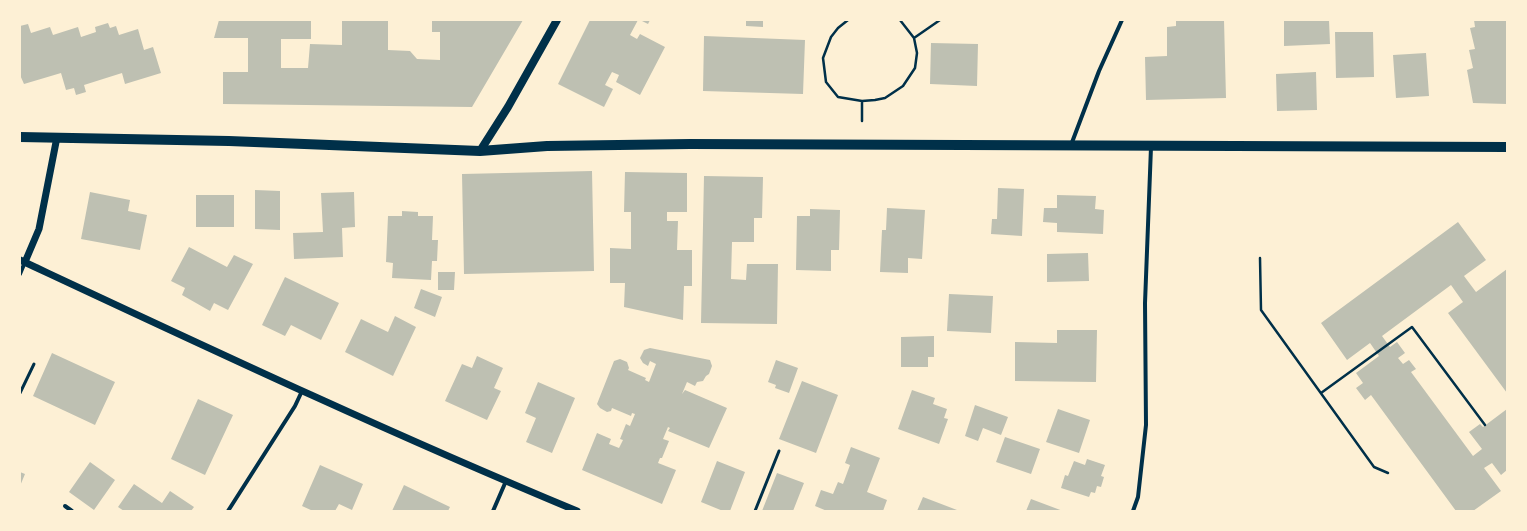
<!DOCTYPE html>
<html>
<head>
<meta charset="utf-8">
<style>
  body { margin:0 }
  #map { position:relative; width:1527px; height:531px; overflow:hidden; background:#fdf0d5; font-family:Lato,sans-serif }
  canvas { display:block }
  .frame { position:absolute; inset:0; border:21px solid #fdf0d5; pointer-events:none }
</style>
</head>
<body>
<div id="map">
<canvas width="1527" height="531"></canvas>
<div class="frame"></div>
</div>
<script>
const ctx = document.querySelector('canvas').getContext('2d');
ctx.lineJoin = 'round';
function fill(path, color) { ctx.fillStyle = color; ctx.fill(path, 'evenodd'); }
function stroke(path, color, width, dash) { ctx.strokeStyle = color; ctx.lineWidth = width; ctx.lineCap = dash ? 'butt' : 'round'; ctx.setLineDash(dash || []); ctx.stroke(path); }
const building = new Path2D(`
  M219 20H311V39H281V68H308L310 44 342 45V20H388V50L410 51 417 59 440 60V32H432V20H523L472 107 223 104V72H248V38H214Z
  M590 20H638L630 35 637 39 640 34 665 47 640 95 616 82 619 75 612 72 605 85 613 89 604 107 558 84Z
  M640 20H650L648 24Z
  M746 20H763V27L746 26Z
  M1176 20H1224L1226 98 1146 100 1145 57 1167 56V27L1176 26Z
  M1284 20H1329L1330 44 1284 46Z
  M1474 20H1507V104L1473 103 1467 70 1473 68 1469 50 1475 49 1470 28 1475 27Z
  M108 23 110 28 116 26 119 35 138 29 144 50 153 47 161 73 125 84 122 73 84 85 86 92 76 95 74 88 66 90 61 73 24 84 20 75V26L28 24 31 33 50 27 53 35 78 27 81 37 96 32 95 27Z
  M1335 32H1373L1374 77 1336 78Z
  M704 36 805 40 803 94 703 91Z
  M931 43 978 44 977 86 930 84Z
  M1426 53 1429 96 1396 98 1393 55Z
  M1316 72 1317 110 1277 111 1276 74Z
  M592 171 594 271 464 274 462 174Z
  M625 172 687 173V212H667V221H678L677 250H692V286H684L683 320 624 307 625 283H610V248L631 249V212H624Z
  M704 176 763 177 762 218H754V242H732L731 279 746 280 747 264H778L777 324 701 323Z
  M998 188 1024 189 1022 236 991 234 992 219H997Z
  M255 190 280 191V230L255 229Z
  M90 192 130 200 128 211 147 215 140 250 81 239Z
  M354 192 355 227 342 228 343 257 294 259 293 233 323 232 321 193Z
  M196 195H234V227H196Z
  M1057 195 1096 196 1095 209 1104 210 1103 234 1057 232V223L1043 222 1044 208H1057Z
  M887 208 925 210 922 259 908 258V273L880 272 882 230H886Z
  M810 209 840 210 839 250H831V271L796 270 797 216H810Z
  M402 211 418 212V216H433L432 240H438L437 261H432L431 280 392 278 393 263 386 262 388 216H402Z
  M1458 222 1486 260 1464 276 1476 292 1507 269V393L1448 313 1463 302 1451 285 1382 336 1390 347 1397 342 1405 353 1398 358 1403 364 1409 360 1416 369 1411 372 1473 456 1482 449 1469 432 1480 424 1483 427 1507 409V470L1501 475 1492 463 1484 468 1501 491 1473 511H1456L1371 395 1365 400 1356 388 1363 383 1356 373 1379 356 1370 343 1347 360 1321 323Z
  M189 247 227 267 234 255 253 264 228 310 214 303 210 311 182 295 185 288 171 281Z
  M1088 253 1089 281 1047 282V254Z
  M438 272H455L454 290H438Z
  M285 277 339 303 321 340 291 325 285 336 262 325Z
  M421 289 442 297 435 317 414 308Z
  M949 294 993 296 991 333 947 331Z
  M395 316 416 327 393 376 345 352 361 319 388 332Z
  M1057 330H1097L1096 382 1015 381V342L1057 343Z
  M934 336V357H928V367H901V337Z
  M650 348 710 360 712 366 709 374 706 376 703 381 697 382 695 386 687 382 682 394 685 390 727 408 709 448 668 431 670 428 668 427 663 439 669 441 662 458H660L658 463 676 470 662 504 582 470 597 433 611 439 609 444 619 448 623 440 620 439 626 424 630 426 635 414 632 413 631 416 612 408 611 411 607 412 600 408 597 404 614 361 620 359 627 362 629 368 628 370 646 378 645 380 649 382 656 364 650 361 648 366 643 363 640 358 644 350Z
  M52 353 115 382 95 425 33 396Z
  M477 356 503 368 494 388 501 391 487 420 445 401 462 364 472 368Z
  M776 360 798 368 789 393 775 388 776 385 768 382Z
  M802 381 838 395 816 453 779 439Z
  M538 382 575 398 552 453 526 442 536 418 525 413Z
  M912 390 935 398 933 404 947 409 944 418 948 419 939 444 898 429Z
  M198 399 233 415 205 475 171 459Z
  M975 405 1008 417 1001 435 983 428 978 441 965 436Z
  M1058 409 1090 420 1079 453 1046 442Z
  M1005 437 1040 449 1031 474 996 462Z
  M851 447 880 458 867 492 887 500 883 511H827L815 506 821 490 833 494 838 482 843 484 850 465 845 463Z
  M1087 459 1105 465 1101 476 1104 477 1101 487 1097 486 1095 493 1091 492 1089 497 1061 488 1065 475 1068 476 1074 461 1085 465Z
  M717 461 745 472 730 511H723L701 502Z
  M90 462 115 480 94 510 69 492Z
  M320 465 363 484 352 510 339 504 335 511H313L302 506Z
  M20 472 25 474 20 486Z
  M777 473 804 483 793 511H762Z
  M134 484 162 503 170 491 194 507 191 511H124L118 507Z
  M404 485 450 507 448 511H392Z
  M923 497 957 510V511H917Z
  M1031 499 1063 511H1026Z`);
const path = new Path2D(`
  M848 20 838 28 831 37 823 58 826 82 838 97 862 101 875 100 885 98 903 86 915 68 917 53 914 38 900 20
  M914 38 940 20
  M862 101V121
  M1260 258 1261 310 1374 467 1388 473
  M1321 393 1412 327 1485 425`);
const service = new Path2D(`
  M20 393 34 364
  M755 511 779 451`);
const minor = new Path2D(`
  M1071 145 1099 71 1122 20
  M20 274 25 262
  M65 506 72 511
  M228 511 295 406 302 391
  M493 511 506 481
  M1133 511 1138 497 1146 425 1145 303 1151 147`);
const tertiary = new Path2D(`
  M20 260C204 346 389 433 577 511
  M25 262 39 229 57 137`);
const secondary = new Path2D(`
  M480 151 508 107 557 20`);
const primary = new Path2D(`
  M20 137 229 141 480 151 547 146 690 144 1507 147`);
fill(building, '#bec0b2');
stroke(path, '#003049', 2.5);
stroke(service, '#003049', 3);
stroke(minor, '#003049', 4);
stroke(tertiary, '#003049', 7);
stroke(secondary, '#003049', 8);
stroke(primary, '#003049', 10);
</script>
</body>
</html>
